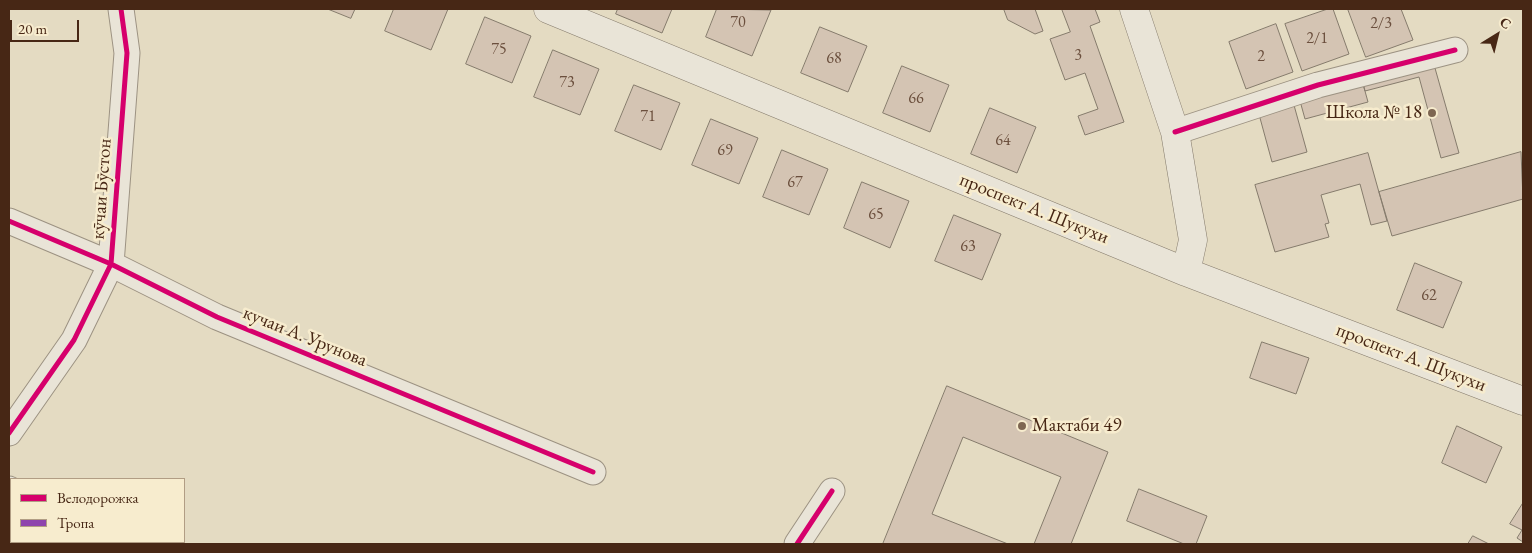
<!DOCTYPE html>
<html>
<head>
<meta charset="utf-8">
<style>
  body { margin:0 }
  #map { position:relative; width:1532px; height:553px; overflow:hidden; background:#e4dbc2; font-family:"EB Garamond",serif }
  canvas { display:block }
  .frame { position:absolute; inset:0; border:10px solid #472715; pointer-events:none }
  .legend { position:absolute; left:10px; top:478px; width:175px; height:65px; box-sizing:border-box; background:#f7ecce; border:1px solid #b19d84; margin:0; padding:6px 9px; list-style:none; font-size:15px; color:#472715 }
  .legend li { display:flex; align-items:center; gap:10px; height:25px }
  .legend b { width:25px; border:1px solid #b19d84 }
  .north { position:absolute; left:1472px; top:10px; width:50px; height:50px; -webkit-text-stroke:4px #f7ecce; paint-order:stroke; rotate:36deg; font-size:14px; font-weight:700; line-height:20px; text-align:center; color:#472715 }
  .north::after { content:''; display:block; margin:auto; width:18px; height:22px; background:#472715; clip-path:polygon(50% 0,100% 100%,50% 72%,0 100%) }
  .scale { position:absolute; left:10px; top:20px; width:69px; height:22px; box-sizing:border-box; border:2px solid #472715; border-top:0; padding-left:6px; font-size:15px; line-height:18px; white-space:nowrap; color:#472715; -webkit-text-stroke:4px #f7ecce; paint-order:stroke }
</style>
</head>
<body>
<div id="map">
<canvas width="1532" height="553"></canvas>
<div class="frame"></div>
<ul class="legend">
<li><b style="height:6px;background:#d6006c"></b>Велодорожка</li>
<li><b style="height:6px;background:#8e44ad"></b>Тропа</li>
</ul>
<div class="north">С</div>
<div class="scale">20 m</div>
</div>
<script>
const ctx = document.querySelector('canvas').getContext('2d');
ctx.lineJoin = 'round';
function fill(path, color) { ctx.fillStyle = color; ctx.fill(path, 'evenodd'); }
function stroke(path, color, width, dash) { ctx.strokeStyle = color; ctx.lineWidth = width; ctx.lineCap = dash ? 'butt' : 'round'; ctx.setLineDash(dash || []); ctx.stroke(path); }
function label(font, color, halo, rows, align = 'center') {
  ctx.font = font + ' "EB Garamond",serif'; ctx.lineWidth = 5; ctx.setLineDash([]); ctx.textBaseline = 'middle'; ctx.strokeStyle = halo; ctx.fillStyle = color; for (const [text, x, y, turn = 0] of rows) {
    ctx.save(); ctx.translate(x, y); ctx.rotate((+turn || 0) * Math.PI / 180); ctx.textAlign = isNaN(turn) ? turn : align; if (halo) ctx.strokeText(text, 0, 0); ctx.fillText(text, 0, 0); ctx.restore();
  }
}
const building = new Path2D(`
  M328 9H355L351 18Z
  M394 9H448L431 50 385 31Z
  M618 9H672L662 33 616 14Z
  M717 9 771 10 752 56 706 37Z
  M1004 9H1035L1043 31 1035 34 1008 20Z
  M1062 9H1095L1100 22 1090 26 1124 122 1085 135 1078 116 1098 109 1085 73 1065 80 1050 39 1070 32Z
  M1328 9H1333L1349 54 1302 71 1285 24Z
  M1348 9H1401L1413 40 1366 57Z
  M485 17 531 36 512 83 466 64Z
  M1276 24 1293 72 1246 89 1229 42Z
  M820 27 867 46 848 92 801 73Z
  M553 50 599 69 580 115 534 97Z
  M1431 54 1459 153 1441 158 1419 77 1365 91 1360 73Z
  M902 66 949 85 930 132 883 113Z
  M1360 73 1368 102 1305 119 1297 90Z
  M634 85 680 103 661 150 615 131Z
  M1292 98 1307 152 1272 162 1257 107Z
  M990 108 1036 127 1017 173 971 154Z
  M711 119 758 138 739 184 692 165Z
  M782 150 828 169 809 215 763 197Z
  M1521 152 1523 199 1392 236 1379 192Z
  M1368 153 1387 221 1371 225 1360 184 1321 195 1329 223 1325 224 1329 237 1275 252 1255 185Z
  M862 182 909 201 890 248 844 228Z
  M954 215 1001 234 982 280 935 261Z
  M1415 263 1462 282 1443 328 1397 310Z
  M1262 342 1309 358 1296 394 1250 378Z
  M947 386 1108 452 1071 544H1034L1061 477 963 437 932 514 1008 544H883Z
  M1457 426 1502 447 1486 483 1442 463Z
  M1139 489 1207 516 1196 544H1184L1127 521Z
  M1523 503V542L1517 538 1522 530 1510 524Z
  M1473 536 1489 544H1468Z`);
const street = new Path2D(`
  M1175 132 1318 85 1455 50
  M9 221 111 264 217 317 593 472
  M9 433 74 340 111 264 127 53 121 9
  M9 489 11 490
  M130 542 135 544
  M797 544 832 491`);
const secondary = new Path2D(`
  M548 9 1186 272 1523 401
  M1134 9 1175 132 1193 240 1186 272`);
const quiet = new Path2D(`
  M9 489 11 490
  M130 542 135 544`);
const cycleway = new Path2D(`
  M1175 132 1318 85 1455 50
  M9 221 111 264 217 317 593 472
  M9 433 74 340 111 264 127 53 121 9
  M797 544 832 491`);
const markers = [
  [1432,113,5,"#7e6652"],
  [1022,426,5,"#7e6652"]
];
const numberNames = [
  ["70",738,23],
  ["2/3",1381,24],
  ["2/1",1317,39],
  ["75",499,50],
  ["3",1078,56],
  ["2",1261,57],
  ["68",834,59],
  ["73",567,83],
  ["66",916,99],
  ["71",648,117],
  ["64",1003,141],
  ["69",725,151],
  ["67",795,183],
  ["65",876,215],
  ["63",968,247],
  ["62",1429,296]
];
const poiNames = [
  ["Школа № 18",1422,113],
  ["Мактаби 49",1032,426,"left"]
];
const streetNames = [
  ["кӯчаи Бӯстон",102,189,-86],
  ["проспект А. Шукухи",1034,209,22],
  ["кучаи А. Урунова",305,337,22],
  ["проспект А. Шукухи",1411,358,21]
];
fill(building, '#d4c4b3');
stroke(building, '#857b6c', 1);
stroke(street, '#9c9282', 27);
stroke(secondary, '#857b6c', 29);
stroke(street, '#e9e4d7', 25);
stroke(secondary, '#e9e4d7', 28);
stroke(quiet, '#8e44ad', 4, [8, 4]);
stroke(cycleway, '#d6006c', 5);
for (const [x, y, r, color] of markers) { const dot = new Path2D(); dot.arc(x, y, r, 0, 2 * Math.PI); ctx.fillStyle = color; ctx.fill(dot); stroke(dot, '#f7ecce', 2); }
label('16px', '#6b4f3d', null, numberNames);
label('19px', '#472715', '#f7ecce', poiNames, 'right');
label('19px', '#472715', '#f7ecce', streetNames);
</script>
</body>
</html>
